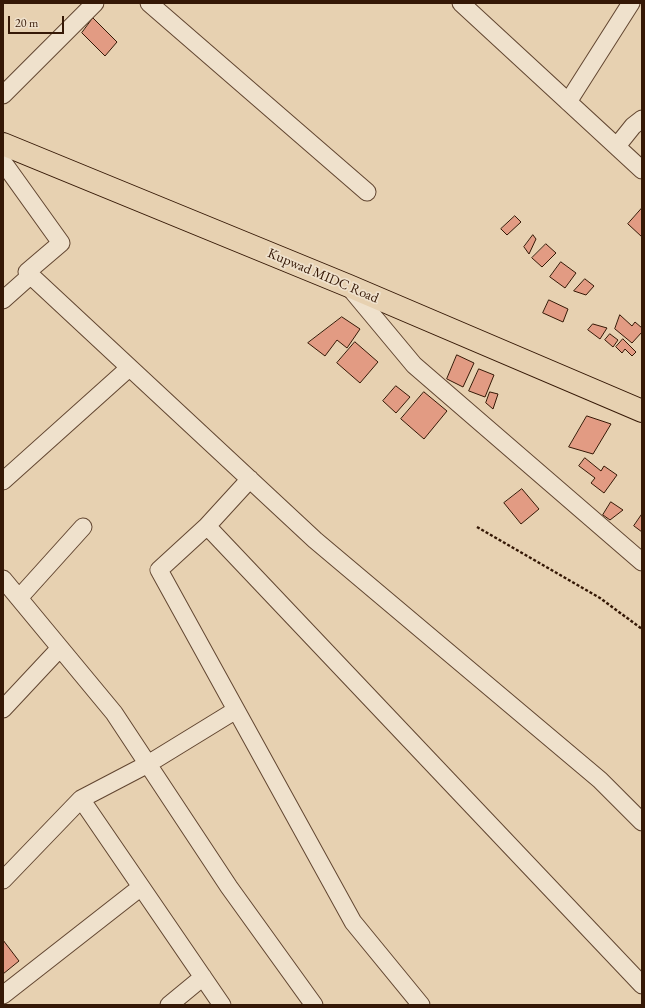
<!DOCTYPE html>
<html>
<head>
<meta charset="utf-8">
<style>
  body { margin:0 }
  #map { position:relative; width:645px; height:1008px; overflow:hidden; background:#e7d1b1; font-family:"EB Garamond",serif }
  canvas { display:block }
  .frame { position:absolute; inset:0; border:4px solid #351806; pointer-events:none }
  .scale { position:absolute; left:8px; top:16px; width:56px; height:18px; box-sizing:border-box; border:2px solid #351806; border-top:0; padding-left:5px; font-size:12px; line-height:14px; white-space:nowrap; color:#351806; -webkit-text-stroke:3px #efe1cc; paint-order:stroke }
</style>
</head>
<body>
<div id="map">
<canvas width="645" height="1008"></canvas>
<div class="frame"></div>
<div class="scale">20 m</div>
</div>
<script>
const ctx = document.querySelector('canvas').getContext('2d');
ctx.lineJoin = 'round';
function fill(path, color) { ctx.fillStyle = color; ctx.fill(path, 'evenodd'); }
function stroke(path, color, width, dash) { ctx.strokeStyle = color; ctx.lineWidth = width; ctx.lineCap = dash ? 'butt' : 'round'; ctx.setLineDash(dash || []); ctx.stroke(path); }
function label(font, color, halo, rows, align = 'center') {
  ctx.font = font + ' "EB Garamond",serif'; ctx.lineWidth = 3.5; ctx.setLineDash([]); ctx.textBaseline = 'middle'; ctx.strokeStyle = halo; ctx.fillStyle = color; for (const [text, x, y, turn = 0] of rows) {
    ctx.save(); ctx.translate(x, y); ctx.rotate((+turn || 0) * Math.PI / 180); ctx.textAlign = isNaN(turn) ? turn : align; if (halo) ctx.strokeText(text, 0, 0); ctx.fillText(text, 0, 0); ctx.restore();
  }
}
const building = new Path2D(`
  M93 18 117 42 105 56 82 33Z
  M642 208V237L628 224Z
  M515 216 521 222 507 235 501 229Z
  M533 235 536 239 529 254 524 247Z
  M546 244 556 253 542 267 532 258Z
  M561 262 576 273 565 288 550 277Z
  M585 279 594 286 586 295 574 291Z
  M549 300 568 309 563 322 543 313Z
  M620 315 632 326 635 322 642 328V332L632 343 615 329Z
  M342 317 360 329 347 348 337 340 325 356 308 343Z
  M593 324 607 328 600 339 588 330Z
  M610 334 618 340 613 347 605 340Z
  M623 339 636 352 632 356 625 349 622 353 616 347Z
  M355 342 378 362 360 383 337 363Z
  M457 355 474 363 463 387 447 379Z
  M479 369 494 375 485 397 469 391Z
  M396 386 410 397 396 413 383 401Z
  M424 392 447 411 424 439 401 419Z
  M490 392 498 394 493 409 486 403Z
  M587 416 611 424 593 454 569 447Z
  M585 458 601 471 604 466 617 475 604 493 591 483 595 478 579 466Z
  M522 489 539 509 521 524 504 503Z
  M611 502 623 510 610 520 603 515Z
  M642 514V532L634 526Z
  M3 940 19 961 3 974Z`);
const path = new Path2D(`
  M477 527 600 598 642 629`);
const street = new Path2D(`
  M149 3 367 192
  M461 3 642 170
  M3 95 95 3
  M568 102 631 3
  M617 146 633 126 642 119
  M3 162 61 243 27 272 315 540 600 780 642 822
  M349 287 414 365 642 562
  M3 300 31 275
  M250 479 207 526 642 985
  M3 481 129 368
  M207 526 159 570 353 922 421 1005
  M3 579 114 713 229 887 314 1005
  M19 598 83 527
  M3 709 60 648
  M3 880 81 799
  M3 995 141 887
  M169 1005 203 977
  M222 1005 81 799 148 764 236 710`);
const primary = new Path2D(`
  M3 144 349 286 642 411`);
const streetNames = [
  ["Kupwad MIDC Road",323,276,23]
];
fill(building, '#e29b83');
stroke(building, '#351806', 1);
stroke(street, '#624631', 19);
stroke(primary, '#351806', 24);
stroke(path, '#351806', 2.5, [3, 2]);
stroke(street, '#efe1cc', 17);
stroke(primary, '#e7d1b1', 22);
label('14px', '#351806', '#efe1cc', streetNames);
</script>
</body>
</html>
